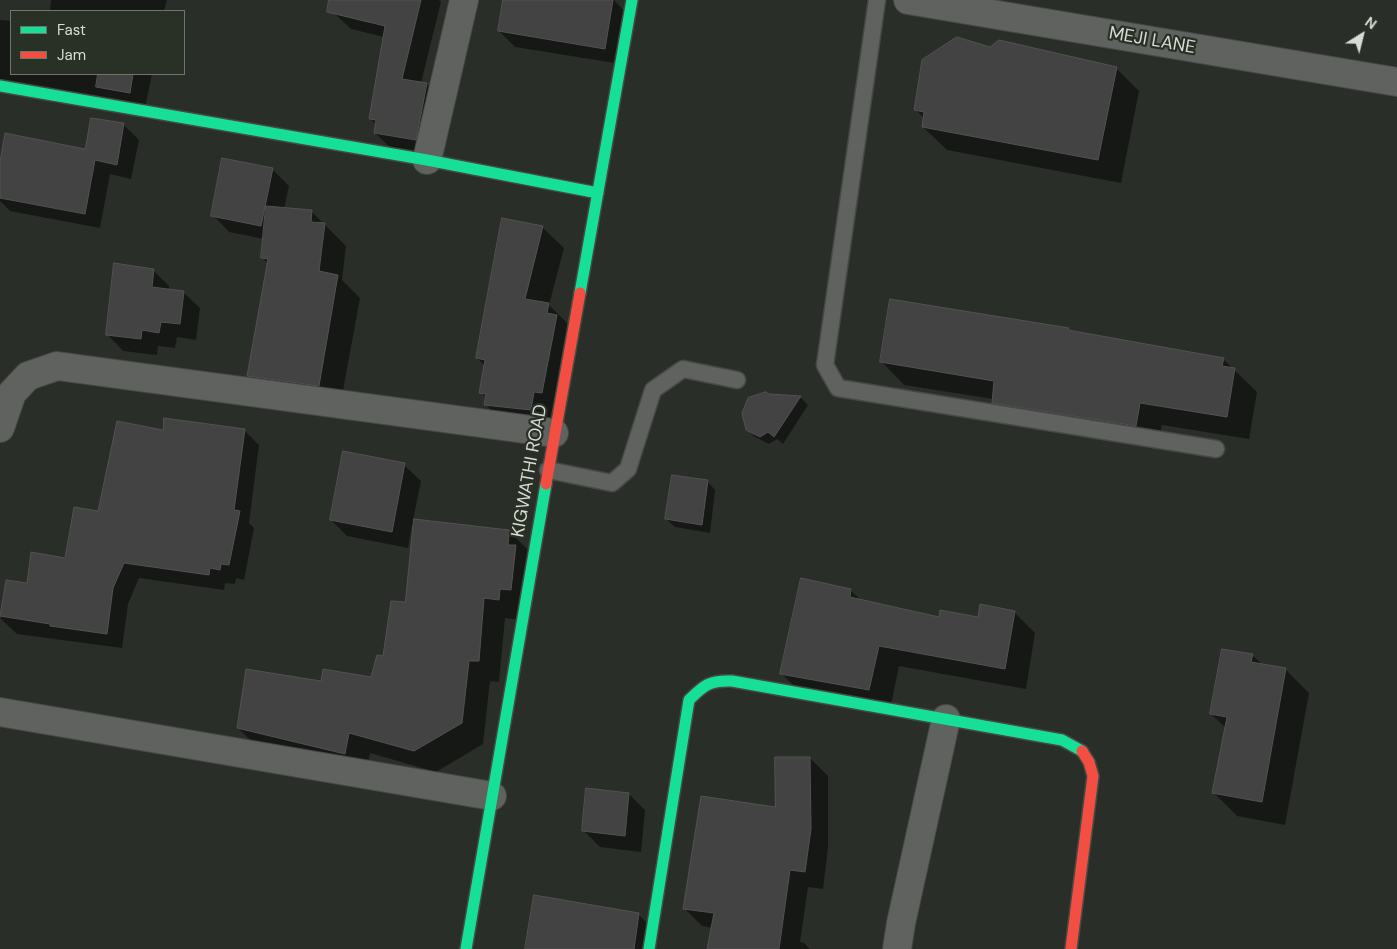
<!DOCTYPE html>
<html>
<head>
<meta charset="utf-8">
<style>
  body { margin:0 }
  #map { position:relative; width:1397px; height:949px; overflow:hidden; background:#2a2e28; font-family:"DM Sans",sans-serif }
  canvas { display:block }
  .legend { position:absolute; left:10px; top:10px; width:175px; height:65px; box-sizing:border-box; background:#293026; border:1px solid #6f756c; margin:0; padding:6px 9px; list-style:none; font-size:15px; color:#d7dcd5 }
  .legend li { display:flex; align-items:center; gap:10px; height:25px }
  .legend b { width:25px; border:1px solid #6f756c }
  .north { position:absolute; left:1337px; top:10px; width:50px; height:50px; -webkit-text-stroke:4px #293026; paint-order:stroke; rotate:36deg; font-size:14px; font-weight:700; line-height:20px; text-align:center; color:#d7dcd5 }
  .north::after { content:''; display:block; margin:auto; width:18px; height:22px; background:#d7dcd5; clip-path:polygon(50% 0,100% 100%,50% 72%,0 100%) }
</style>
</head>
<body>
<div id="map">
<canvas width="1397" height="949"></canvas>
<ul class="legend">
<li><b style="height:6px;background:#16e098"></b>Fast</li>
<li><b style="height:6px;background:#f24e42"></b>Jam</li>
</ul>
<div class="north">N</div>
</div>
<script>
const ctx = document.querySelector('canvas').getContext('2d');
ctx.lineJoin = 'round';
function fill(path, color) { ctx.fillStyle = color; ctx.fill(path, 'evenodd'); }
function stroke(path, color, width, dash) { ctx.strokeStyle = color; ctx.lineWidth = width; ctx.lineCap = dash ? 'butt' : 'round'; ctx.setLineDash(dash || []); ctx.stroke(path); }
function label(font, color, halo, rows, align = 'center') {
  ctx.font = font + ' "DM Sans",sans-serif'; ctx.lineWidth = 4.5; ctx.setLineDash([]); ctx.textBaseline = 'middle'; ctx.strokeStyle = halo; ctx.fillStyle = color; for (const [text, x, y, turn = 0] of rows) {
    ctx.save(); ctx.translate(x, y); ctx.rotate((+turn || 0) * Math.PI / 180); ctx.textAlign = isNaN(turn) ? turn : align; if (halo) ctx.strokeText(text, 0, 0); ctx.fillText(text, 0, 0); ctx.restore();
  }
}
const shadow = new Path2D(`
  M51 0H167L164 11H50Z
  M338 0H439L441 2 421 83 427 84 443 100 432 155 392 149 375 133 377 125 370 119 384 37 351 29 334 13Z
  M504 0H614L629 16 621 64 515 47 499 31Z
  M0 20 11 21V74H152L145 108 0 81Z
  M990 48 1116 68 1139 91 1121 183 947 150 923 127 924 118 915 109Z
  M124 125 139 140 131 179 110 174 100 228 10 211 0 201V169L87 150Z
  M272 169 289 186 284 209 312 212 346 246 342 280 360 298 340 407 270 397 248 375 269 264 262 258 264 239 229 232 213 215Z
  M542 227 564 248 549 305 569 325 552 430 507 426 486 405 487 398 481 393 485 366 477 358Z
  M153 270 169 286V290L183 292 200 308 196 340 177 337 175 348 158 346 157 355 123 351 107 334Z
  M1068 329 1070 332 1223 359 1257 392 1249 439 1162 425 1158 448 1016 425 993 402V399L904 385 882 362Z
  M768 395 800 397 808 405 783 444 777 439 769 444 755 437 747 429Z
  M244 430 259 445 249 523 254 528 244 580 236 578 235 584 225 583 224 590 139 578 128 604 122 648 17 634 1 619 7 581 28 585 66 559 99 513 164 431Z
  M404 465 421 481 413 520 509 531 530 552 520 620 505 618 499 682 490 681 483 744 436 772 370 753 366 774 259 749 238 728 322 682 372 679 384 657 406 603 414 525H412L408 548 347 536 331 520Z
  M707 481 715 490 710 533 675 527 666 519Z
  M850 590 861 600 940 618H979L1014 612 1035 633 1026 689 899 666 890 710 802 694 781 673Z
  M1252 655 1263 665 1285 669 1309 693 1285 825 1237 816 1214 793 1226 728 1211 714Z
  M810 758 828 776V848L823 889 808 887 800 942 804 943 810 949H708L712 928 702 926 684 908 777 809Z
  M629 794 645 810 641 852 600 847 584 831Z
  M638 914 656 932 654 949H526Z`);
const building = new Path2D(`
  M329 0H421L402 79 427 83 416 140 374 133 376 120 369 119 385 26 327 12Z
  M503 0H613L605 49 498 31Z
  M957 37 990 47 999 40 1117 67 1098 160 922 127 924 112 914 110 922 60Z
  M98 74H133L130 93 96 87Z
  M91 118 124 123 117 165 95 160 85 214 0 198V162L5 133 85 149Z
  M222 158 273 168 261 226 211 216Z
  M266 206 312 210 311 222 325 223 319 271 338 275 319 386 247 376 268 259 261 258Z
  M502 218 543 226 525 299 549 303 547 313 557 315 542 393 534 392 531 410 484 405 486 394 479 393 485 360 476 358Z
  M114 263 154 269 152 287 184 291 180 324 161 322 159 333 142 330 141 339 106 335Z
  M890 299 1069 328 1068 330 1224 358 1222 366 1235 368 1227 417 1140 403 1136 426 992 403 994 381 880 362Z
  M766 392 769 394 801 396 774 437 768 432 760 437 746 430 742 413 748 398Z
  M164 418 245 429 234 510 240 511 229 565 221 564 220 570 210 568 209 575 124 563 113 588 107 634 50 626V624L0 616 6 580 27 583 31 552 65 558 74 507 98 511 117 421 163 430Z
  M343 451 405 463 392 532 330 520Z
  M672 475 708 480 702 525 665 519Z
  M414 519 509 530 508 545H516L511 590 500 589 499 600 484 598 479 661H469L462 723 414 751 349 733 345 754 237 728 246 669 321 681 323 669 371 677 377 655 383 656 391 601 405 602Z
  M801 578 851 589 850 597 939 617 940 610 978 617 980 604 1015 611 1005 669 879 646 869 690 780 674Z
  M1222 649 1253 654 1251 662 1286 668 1262 802 1212 793 1227 717 1210 714Z
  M775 757H810L811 829 805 872 790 870 779 949H707L714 913 683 909 701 796 775 807Z
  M586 788 629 793 625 836 582 831Z
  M534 895 639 913 634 949H525Z`);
const lane = new Path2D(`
  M877 0 825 365 838 388 1216 449
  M548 470 612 483 628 469 653 390 683 369 737 380`);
const street = new Path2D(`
  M908 0 1397 82
  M427 160 464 0
  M0 428 12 393 28 376 57 366 554 433
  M0 712 492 796
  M897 949 901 923 946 719`);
const fast = new Path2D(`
  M0 86 427 160 598 193
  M580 293 632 0
  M466 949 546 484
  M649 949 689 700C704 685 710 680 732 681L1062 740 1082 751`);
const jam = new Path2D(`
  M546 484 580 293
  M1071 949 1093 776 1089 762 1082 751`);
const streetNames = [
  ["MEJI LANE",1152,41,10],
  ["KIGWATHI ROAD",530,471,-80]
];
fill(shadow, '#0007');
fill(building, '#424342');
stroke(building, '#515251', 1);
stroke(lane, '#464945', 19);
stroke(street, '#464945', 30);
stroke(fast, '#464945', 14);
stroke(jam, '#464945', 14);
stroke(lane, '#5f625e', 16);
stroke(street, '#5f625e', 28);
stroke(fast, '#16e098', 11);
stroke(jam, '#f24e42', 11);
label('18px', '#d7dcd5', '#293026', streetNames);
</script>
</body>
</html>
